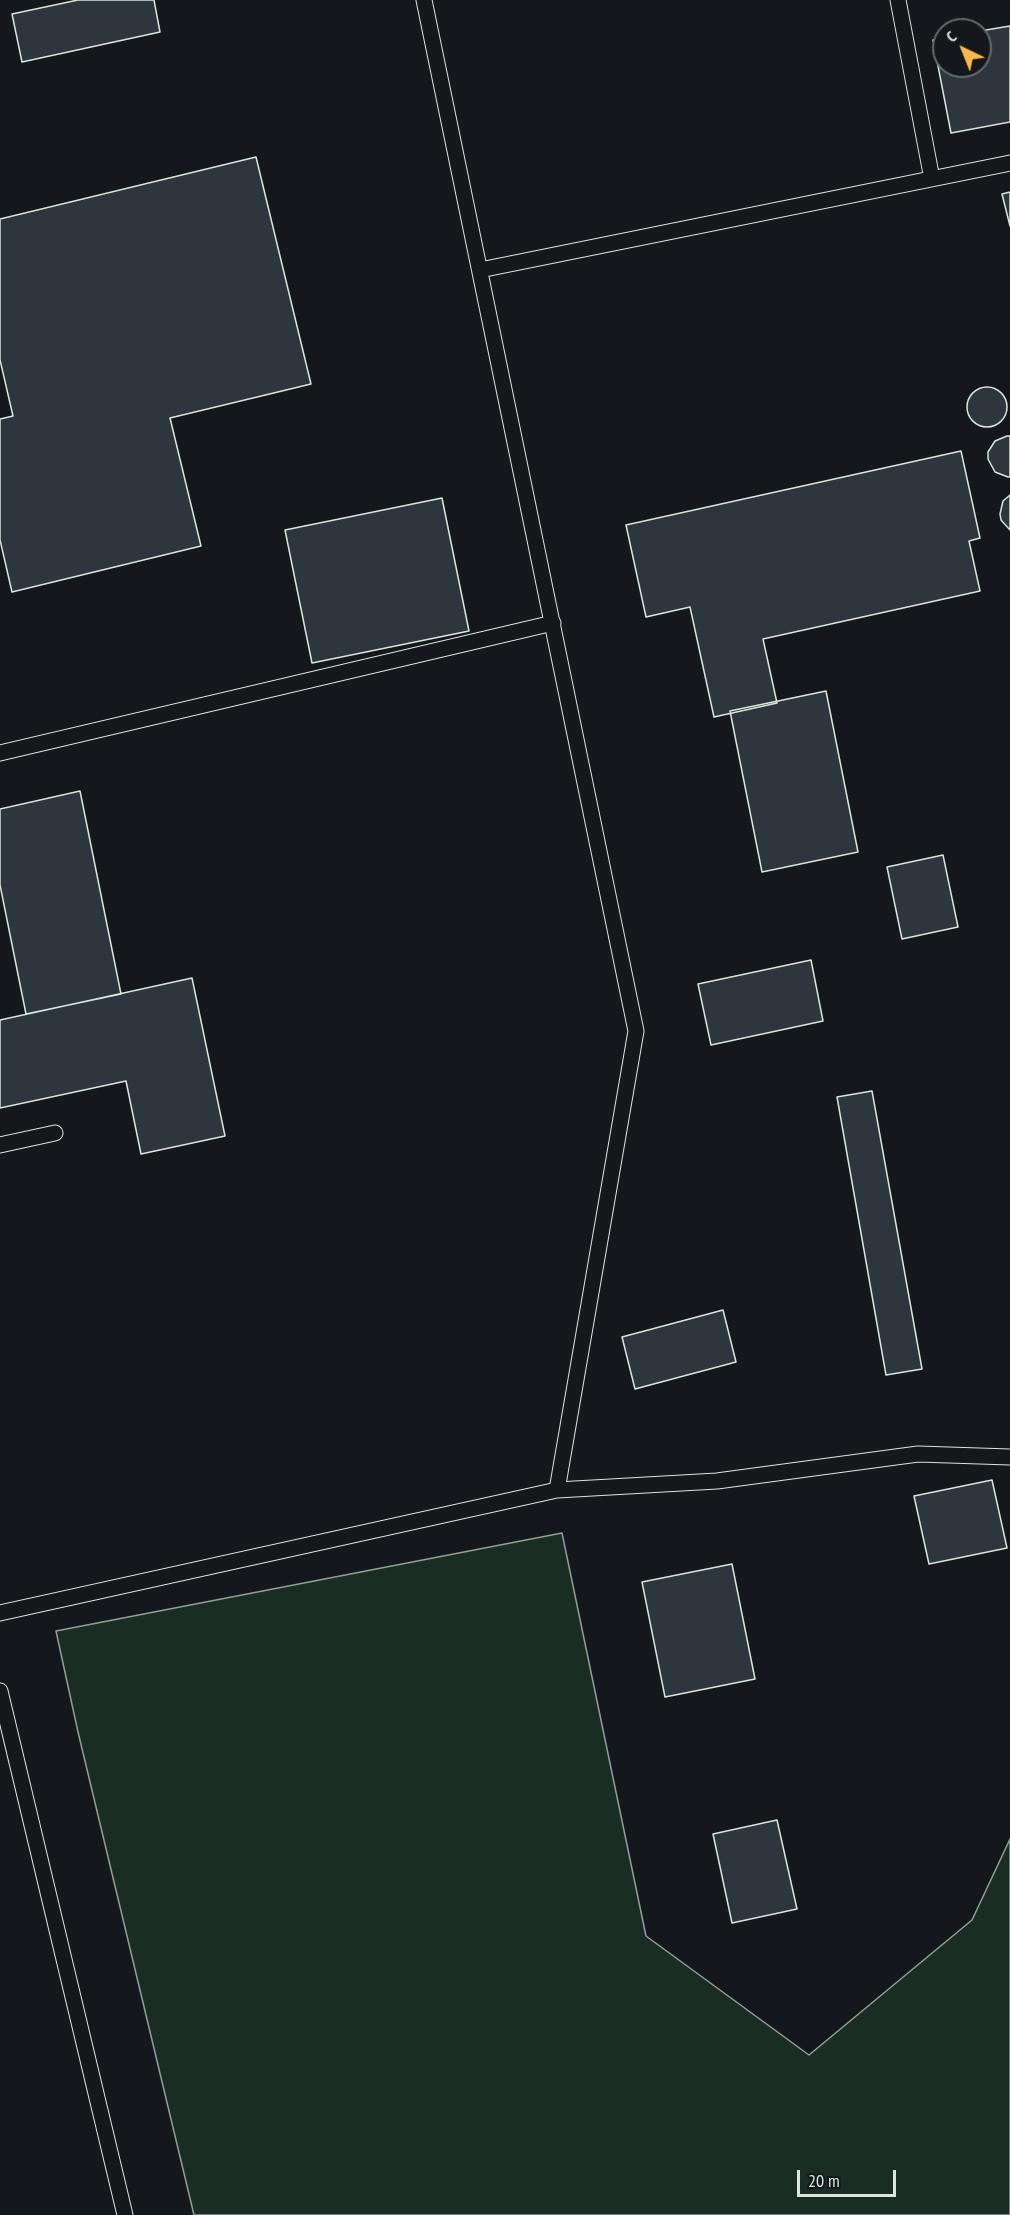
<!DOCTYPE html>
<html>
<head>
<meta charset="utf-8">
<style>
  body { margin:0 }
  #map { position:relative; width:1010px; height:2215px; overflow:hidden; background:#14181c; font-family:"PT Sans Narrow",sans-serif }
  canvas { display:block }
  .north { position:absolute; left:932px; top:18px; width:60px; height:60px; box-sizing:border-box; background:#14181c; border:2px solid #626a69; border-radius:50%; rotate:317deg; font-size:16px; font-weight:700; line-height:24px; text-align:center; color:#d8e6dc }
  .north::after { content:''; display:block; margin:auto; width:21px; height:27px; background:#ffb74d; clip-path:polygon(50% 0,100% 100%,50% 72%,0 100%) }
  .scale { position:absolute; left:797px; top:2170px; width:99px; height:27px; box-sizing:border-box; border:3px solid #d8e6dc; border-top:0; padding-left:8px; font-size:18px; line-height:21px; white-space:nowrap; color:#d8e6dc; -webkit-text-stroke:4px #14181c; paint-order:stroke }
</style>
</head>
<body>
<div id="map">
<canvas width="1010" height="2215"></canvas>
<div class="north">С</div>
<div class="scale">20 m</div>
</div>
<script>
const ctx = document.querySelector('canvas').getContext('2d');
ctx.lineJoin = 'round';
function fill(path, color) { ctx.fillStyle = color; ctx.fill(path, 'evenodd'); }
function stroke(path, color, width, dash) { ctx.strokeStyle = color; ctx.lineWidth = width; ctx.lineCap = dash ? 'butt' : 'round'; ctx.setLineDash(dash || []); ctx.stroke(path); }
const green = new Path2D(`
  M562 1533 646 1936 809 2055 972 1920 1010 1839V2215H194L78 1732 56 1631Z`);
const building = new Path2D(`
  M78 0H154L160 32 22 62 12 14Z
  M1010 26V122L951 133 933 40 944 38V66H980V31Z
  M256 157 311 384 170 418 201 546 12 592 0 540V419L13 416 0 360V219Z
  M1010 192V226L1002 194Z
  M967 407a20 20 0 1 1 40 0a20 20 0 1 1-40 0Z
  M1007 436H1010V477H1008L995 472 988 459V452L995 441Z
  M961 451 980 538 969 541 980 591 763 639 777 703 714 717 690 607 646 617 626 525Z
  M1010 495V530L1001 520 1000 514 1003 501Z
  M442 498 469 631 312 663 285 530Z
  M826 691 858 852 762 872 730 711Z
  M80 791 121 994 26 1014 0 885V809Z
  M943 855 958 927 902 939 887 867Z
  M811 960 823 1021 711 1045 698 984Z
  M192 978 225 1136 141 1154 126 1081 0 1108V1020Z
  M872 1091 922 1369 886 1375 837 1097Z
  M723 1310 736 1362 635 1389 622 1337Z
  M992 1480 1007 1548 929 1564 914 1496Z
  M732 1564 755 1679 665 1697 642 1582Z
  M777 1820 797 1909 732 1923 713 1834Z`);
const service = new Path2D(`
  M898 0 932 179
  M480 270 1010 163
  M0 753 553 623
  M0 1145 55 1133
  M557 1490 717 1481 918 1454 1010 1457
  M0 1613 557 1490 636 1031 424 0
  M0 1691 125 2215`);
fill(green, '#1a2d24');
stroke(green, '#939e99', 1.5);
fill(building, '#2c363c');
stroke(building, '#d8e6dc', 1.5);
stroke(service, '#d8e6dc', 17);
stroke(service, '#14181c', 15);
</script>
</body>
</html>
